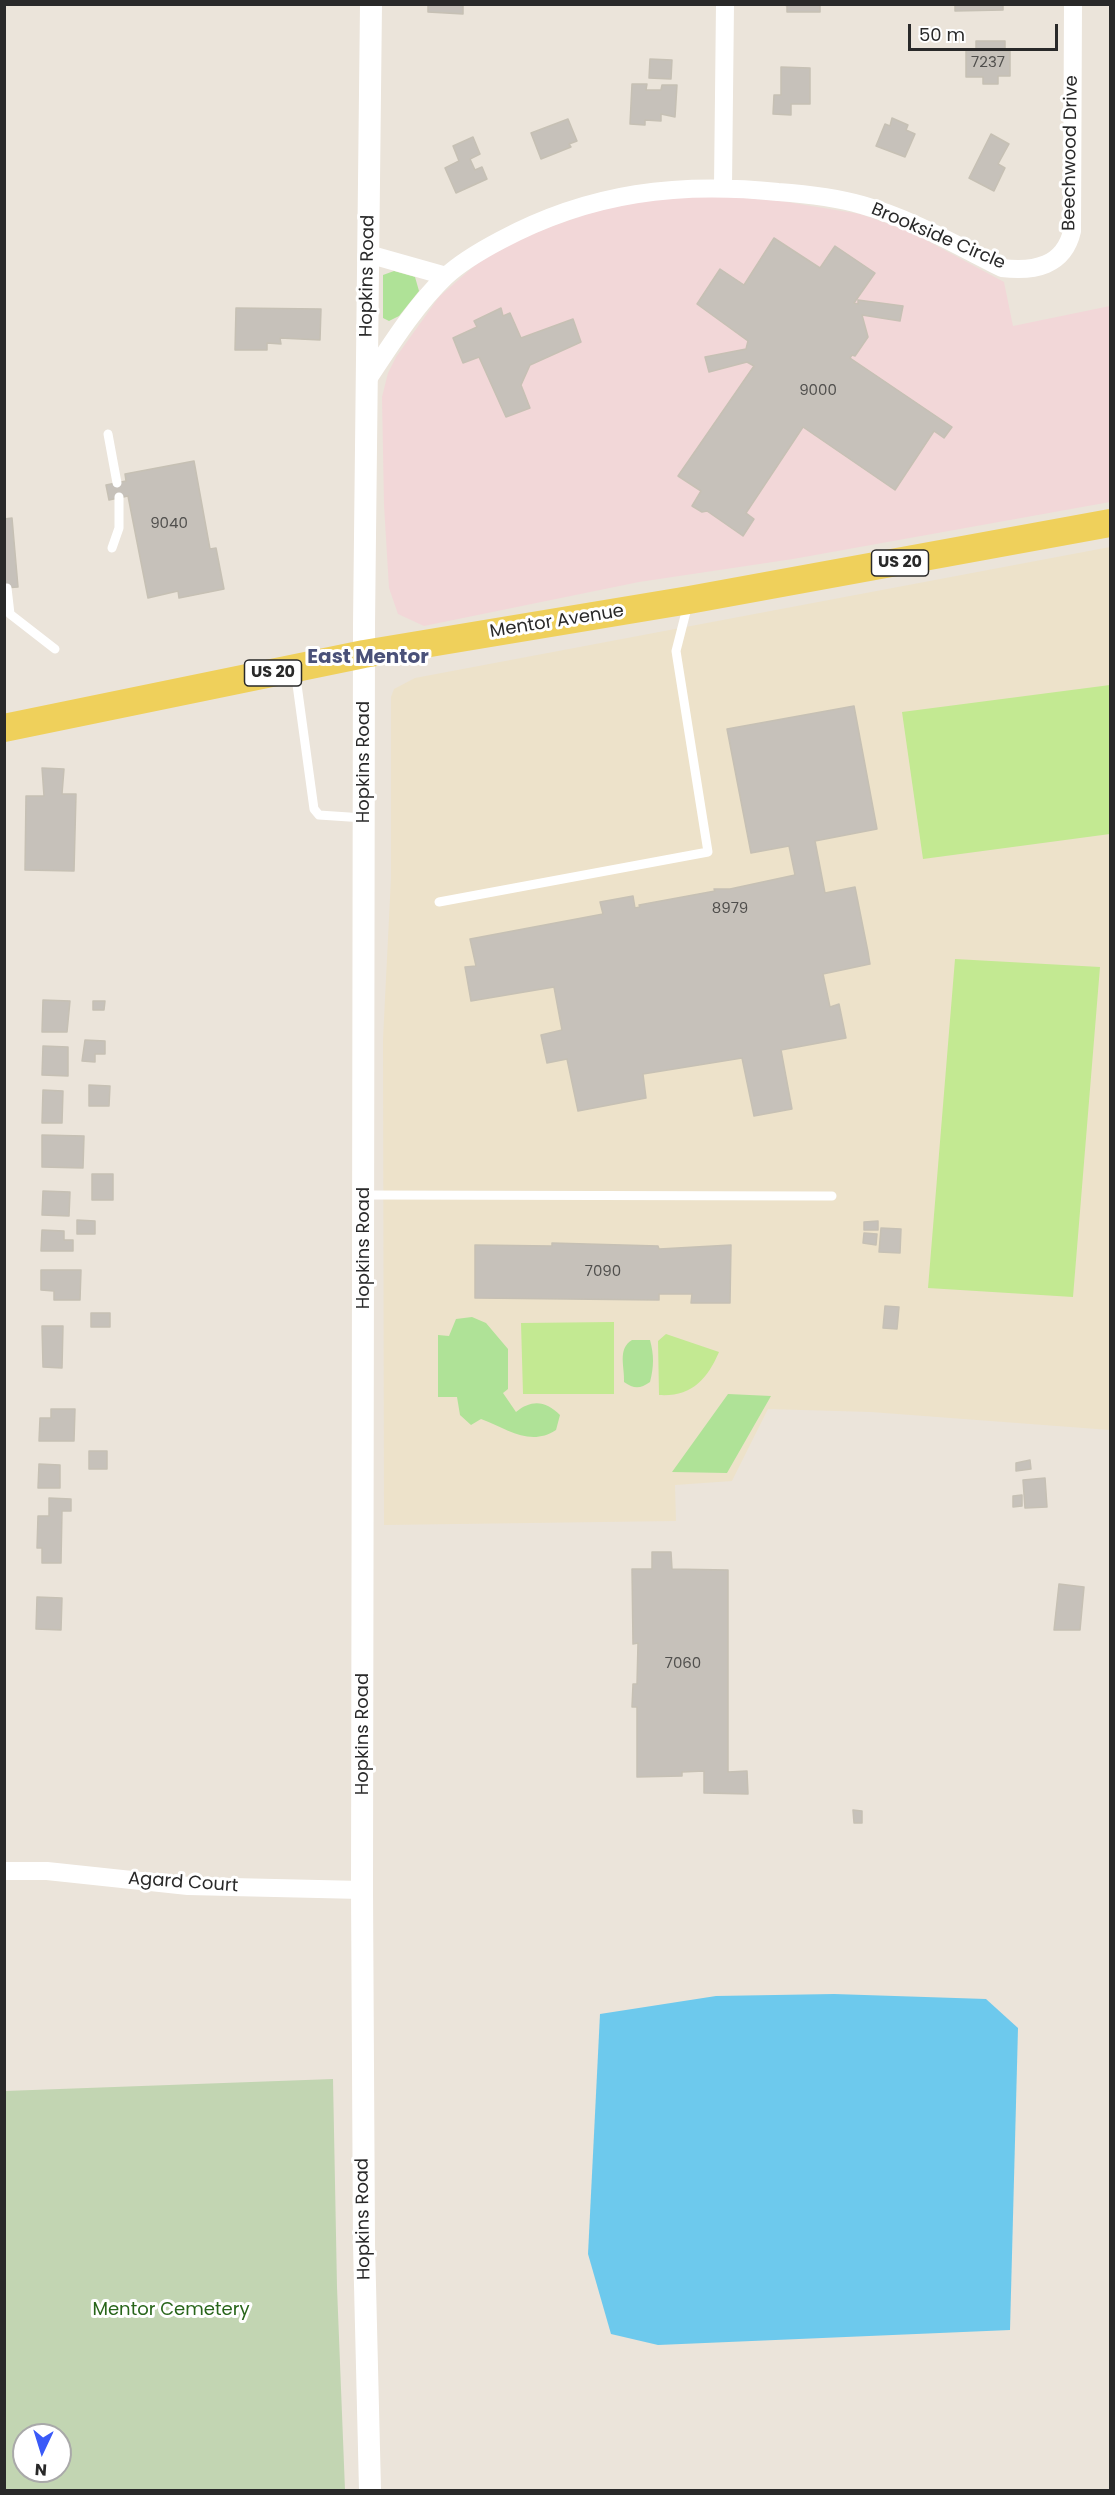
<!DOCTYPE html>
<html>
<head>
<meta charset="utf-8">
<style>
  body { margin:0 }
  #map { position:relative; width:1115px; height:2495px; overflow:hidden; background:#ebe4da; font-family:Poppins,sans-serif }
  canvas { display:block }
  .frame { position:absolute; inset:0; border:6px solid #292929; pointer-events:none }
  .north { position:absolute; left:12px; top:2423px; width:60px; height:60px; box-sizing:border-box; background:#fff; border:2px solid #a9a9a9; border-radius:50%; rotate:184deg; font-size:16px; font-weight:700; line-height:24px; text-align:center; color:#292929 }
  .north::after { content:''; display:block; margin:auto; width:21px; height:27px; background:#3a5af8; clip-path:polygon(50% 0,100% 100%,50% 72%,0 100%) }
  .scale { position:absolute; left:908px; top:24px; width:150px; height:27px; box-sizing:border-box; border:3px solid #292929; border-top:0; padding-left:8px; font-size:18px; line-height:21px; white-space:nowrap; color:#292929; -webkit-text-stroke:4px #fff; paint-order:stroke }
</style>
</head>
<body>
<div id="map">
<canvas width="1115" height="2495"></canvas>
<div class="frame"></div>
<div class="north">N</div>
<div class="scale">50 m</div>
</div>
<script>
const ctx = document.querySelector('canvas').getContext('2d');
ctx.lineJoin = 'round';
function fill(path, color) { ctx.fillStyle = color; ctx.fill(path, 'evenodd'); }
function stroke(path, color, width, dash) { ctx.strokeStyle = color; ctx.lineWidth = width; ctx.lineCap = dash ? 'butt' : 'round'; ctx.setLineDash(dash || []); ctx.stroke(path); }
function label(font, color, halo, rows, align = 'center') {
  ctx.font = font + ' Poppins,sans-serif'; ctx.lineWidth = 6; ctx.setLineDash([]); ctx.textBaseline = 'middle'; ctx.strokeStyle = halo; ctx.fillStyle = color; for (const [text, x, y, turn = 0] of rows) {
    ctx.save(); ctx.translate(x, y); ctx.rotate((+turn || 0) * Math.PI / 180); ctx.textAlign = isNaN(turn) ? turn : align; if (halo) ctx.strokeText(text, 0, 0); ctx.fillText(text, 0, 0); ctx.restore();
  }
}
const education = new Path2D(`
  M1110 547V1430L871 1412 768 1409 732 1481 675 1485 676 1521 384 1525 383 1039 391 878V697L394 689 415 678Z`);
const medical = new Path2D(`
  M719 196 781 201 860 214 909 231 1004 282 1013 326 1110 306V502L793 559 639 582 424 626 398 614 389 588 384 505 382 397 388 373 396 357 439 297 473 267 500 248 547 228 596 211 659 198Z`);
const green = new Path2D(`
  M394 271 415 277 419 291 399 316 389 321 383 318V275Z
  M472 1317 486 1323 508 1349V1389L503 1393 516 1412C532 1399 546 1401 560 1415L556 1430C530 1447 508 1429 481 1419L471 1425 460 1415 457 1397H438V1335L449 1336 456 1319Z
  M632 1340H650C654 1355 654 1366 650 1382 640 1389 634 1389 624 1382 625 1367 617 1349 632 1340Z
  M728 1394 771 1396 727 1473 672 1472Z`);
const cemetery = new Path2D(`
  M333 2079 337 2287 345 2490H5V2091ZM24 2435H60V2471H24Z`);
const pitch = new Path2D(`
  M1110 685V834L923 859 902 712Z
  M955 959 1100 967 1073 1297 928 1288Z
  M614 1322V1394H523L521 1323Z
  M666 1334 719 1352C707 1380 691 1397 659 1395L658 1341Z`);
const water = new Path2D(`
  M834 1994 986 1999 1018 2028 1010 2330 658 2345 611 2334 588 2254 600 2014 716 1996Z`);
const building = new Path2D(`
  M428 4H473L463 5V14L428 12Z
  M783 4H820V12H787V6Z
  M955 4H1003V10L955 11Z
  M976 41H1005V51H1010V76H998V84H983V77H966V50H976Z
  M650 59 672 60 671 79 649 78Z
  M781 67 810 68V104H791V115L773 114 774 95H781Z
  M632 84H647L646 90H661L662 85H677L675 117 661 114V121L645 120V125L630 124Z
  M892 118 908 125 906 130 915 134 905 157 876 146 885 124 890 126Z
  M568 119 577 141 569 144 571 147 541 159 531 133Z
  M991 134 1009 144 998 164 1005 168 994 191 969 178Z
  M473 137 480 154 470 159 475 170 482 167 487 179 456 193 445 168 459 161 453 146Z
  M774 238 820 268 835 246 875 273 854 303 858 304V300L903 306 900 321 862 315 868 337 855 356 852 355 850 358 952 427 944 438 934 431 895 490 803 427 746 513 754 519 743 536 707 511 702 512 692 506 701 491 678 476 754 366 747 362 709 372 705 357 746 349 748 341 697 304 720 269 744 285Z
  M236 308 321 309 320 340 280 338 281 344 267 343V350H235Z
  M501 308 503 316 510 313 521 338 573 319 581 342 530 365 521 385 530 408 506 417 479 357 463 363 453 338 477 327 474 321Z
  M194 461 210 549 216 548 224 589 179 598 178 591 148 598 128 496 109 500 106 485 126 481 125 474Z
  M12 518 18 587 4 588V519Z
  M854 706 877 829 815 841 825 893 855 887 868 952 870 964 823 974 830 1007 839 1004 846 1038 781 1050 792 1109 754 1116 742 1058 643 1074 646 1098 578 1111 567 1059 547 1063 541 1035 562 1030 554 987 471 1001 465 967 476 966 470 939 603 914 600 902 633 896 635 908 640 907 639 905 715 891 714 889H730L795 875 789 846 751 853 727 729Z
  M42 768 64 769 62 794H76L74 871 25 870 26 796H44Z
  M43 1000 70 1001 67 1032H42Z
  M93 1001H105L104 1010H93Z
  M85 1040 105 1041V1054H95V1062L82 1061Z
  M43 1046 68 1047V1076L42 1075Z
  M89 1085 110 1086 109 1106H89Z
  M43 1090 63 1091 62 1123H42Z
  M42 1135 84 1136 83 1168 42 1167Z
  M92 1174H113V1200H92Z
  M43 1191 70 1192 69 1216 42 1215Z
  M77 1220 95 1221V1234H77Z
  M878 1221V1230H864V1222Z
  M881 1228 901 1229 900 1253 879 1252Z
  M42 1230 64 1231V1240H73V1251H41Z
  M864 1233 877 1234 876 1245 863 1243Z
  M552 1243 658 1246 659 1249 731 1245 730 1303H691L692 1294H659V1300L475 1298V1245L552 1246Z
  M41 1270H81L80 1300H54V1291L41 1290Z
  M885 1306 899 1307 897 1329 883 1328Z
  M91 1313H110V1327H91Z
  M42 1326H63L62 1368 43 1367Z
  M51 1409H75L74 1441H39L40 1418H51Z
  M89 1451H107V1469H89Z
  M1030 1460 1031 1469 1016 1471V1463Z
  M39 1464 60 1465V1488H38Z
  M1045 1478 1047 1507 1025 1508 1023 1480Z
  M1022 1495V1506L1013 1507V1496Z
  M49 1498 71 1499V1511H62L61 1563H42V1548H37L38 1516H49Z
  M652 1552H671L672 1569 728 1570V1772L747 1771 748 1794 704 1793V1771L682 1772V1776L637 1777V1707H632L633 1684H637L638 1643 633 1644 632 1569H652Z
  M1059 1584 1084 1587 1080 1630H1054Z
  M37 1597 62 1598 61 1630 36 1629Z
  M853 1810 862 1811V1823H854Z`);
const service = new Path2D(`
  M108 434 117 483
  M112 548 119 528V497
  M7 588 10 614 55 649
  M295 670 314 809 319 815 364 818
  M439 902 708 852 676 651 688 604
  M364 1195 832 1196`);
const minor = new Path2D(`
  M723 186 725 4
  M368 254 446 276
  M366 382C390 346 414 307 445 277 461 262 482 250 501 240 591 192 678 182 778 192 806 194 835 197 862 205 912 219 956 245 1002 268 1034 272 1064 266 1072 231L1073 4
  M4 1871H47L188 1886 362 1890`);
const tertiary = new Path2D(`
  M370 2490 364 2244 362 1890 364 624 371 4`);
const primary = new Path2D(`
  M4 728 364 654 689 600 1110 523`);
const numberNames = [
  ["7237",988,63],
  ["9000",818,391],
  ["9040",169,524],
  ["8979",730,909],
  ["7090",603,1272],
  ["7060",683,1664]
];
const shields = [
  [900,563,57],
  [273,673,57]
];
const shieldNames = [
  ["US 20",900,563],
  ["US 20",273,673]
];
const streetNames = [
  ["Beechwood Drive",1071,153,-89],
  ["Brookside Circle",938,237,23],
  ["Hopkins Road",368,276,-89],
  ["Mentor Avenue",557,622,-9],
  ["Hopkins Road",364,762,-90],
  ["Hopkins Road",364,1248,-90],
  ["Hopkins Road",363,1734,-90],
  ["Agard Court",183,1883,4],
  ["Hopkins Road",364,2219,-91]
];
const parkNames = [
  ["Mentor Cemetery",171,2310]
];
const neighbourhoodNames = [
  ["East Mentor",368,658]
];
fill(education, '#ede2ca');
fill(medical, '#f2d7d8');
fill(green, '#afe297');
fill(cemetery, '#c2d5b2');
fill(pitch, '#c3e992');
fill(water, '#6dc9ed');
fill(building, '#c6c1ba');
stroke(building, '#c6c0b4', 1.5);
stroke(service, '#fff', 9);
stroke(minor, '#fff', 18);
stroke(tertiary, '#fff', 22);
stroke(primary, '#efd05b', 28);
label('15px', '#504f4d', null, numberNames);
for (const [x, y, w] of shields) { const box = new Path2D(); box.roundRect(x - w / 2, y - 13, w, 26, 4.5); ctx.fillStyle = '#fff'; ctx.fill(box); stroke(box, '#292929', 1.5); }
label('bold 16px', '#292929', null, shieldNames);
label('18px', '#292929', '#fff', streetNames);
label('18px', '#28651a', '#fff', parkNames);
label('bold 20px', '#4a5179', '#fff', neighbourhoodNames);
</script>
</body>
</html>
